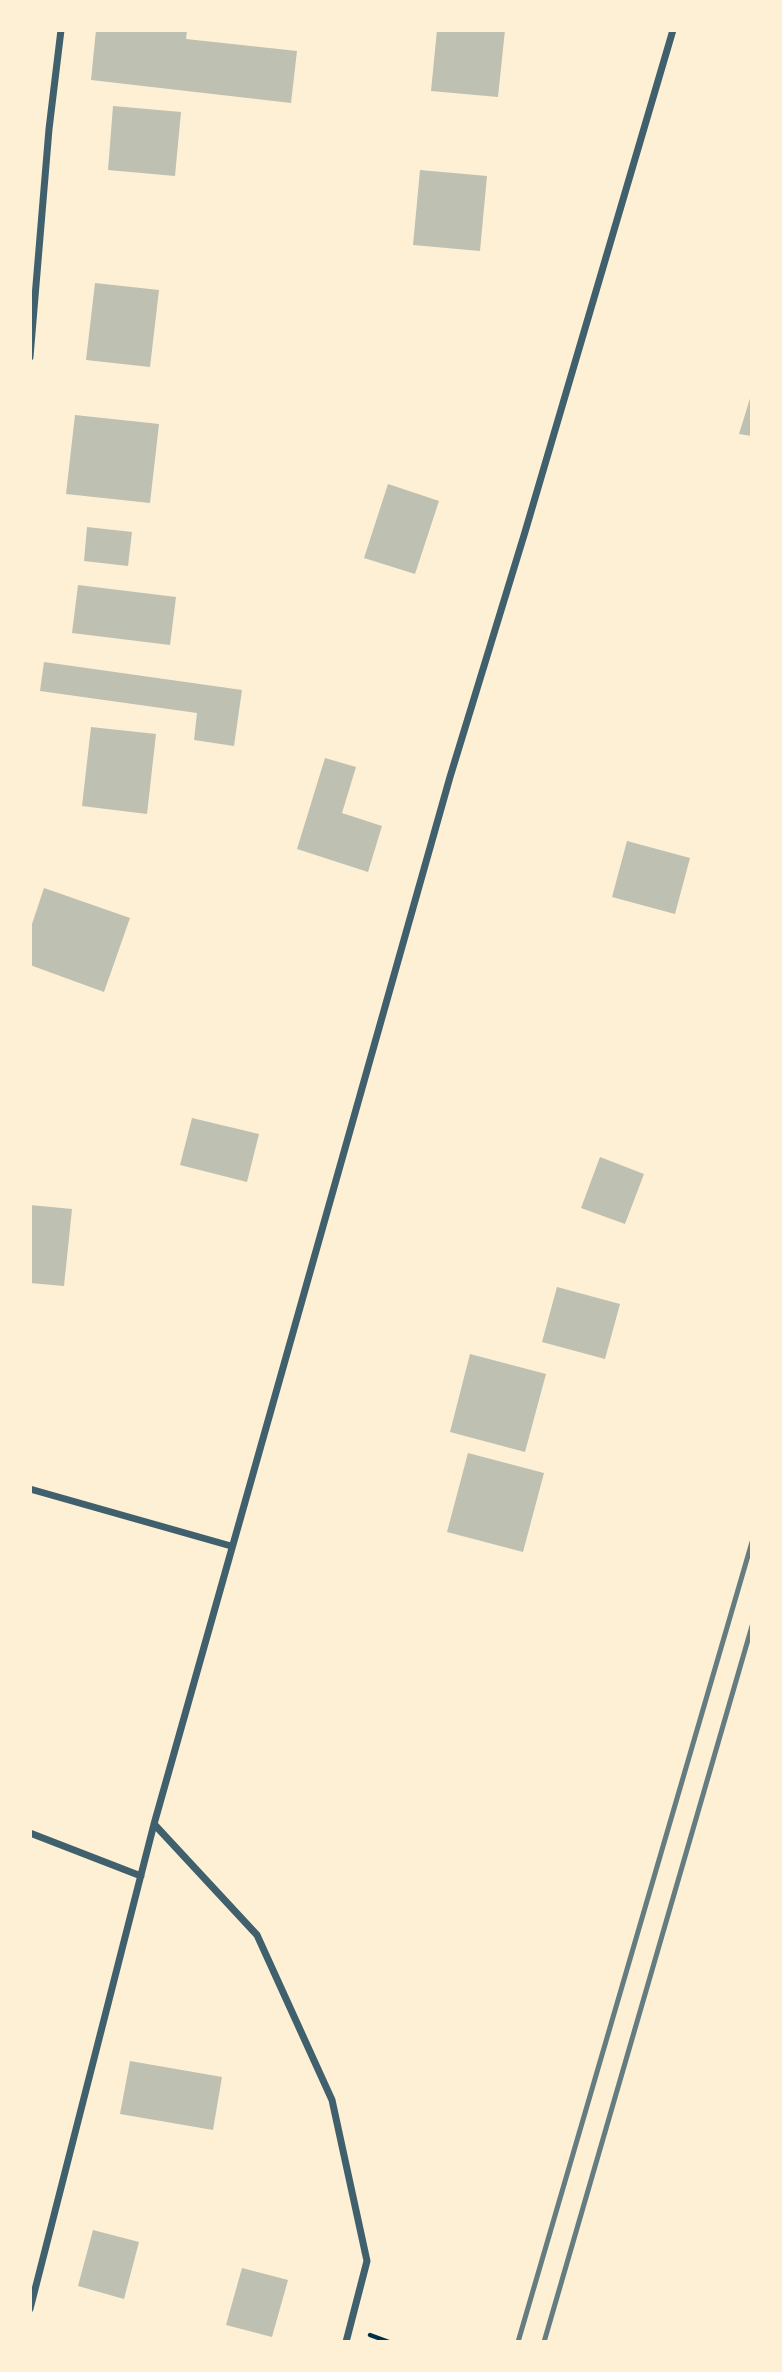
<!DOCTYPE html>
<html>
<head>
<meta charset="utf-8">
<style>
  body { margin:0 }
  #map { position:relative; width:782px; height:2372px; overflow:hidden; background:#fdf0d5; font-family:Inter,sans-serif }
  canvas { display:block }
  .frame { position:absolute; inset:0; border:32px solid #fdf0d5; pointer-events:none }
</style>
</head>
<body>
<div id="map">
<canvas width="782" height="2372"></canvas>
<div class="frame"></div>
</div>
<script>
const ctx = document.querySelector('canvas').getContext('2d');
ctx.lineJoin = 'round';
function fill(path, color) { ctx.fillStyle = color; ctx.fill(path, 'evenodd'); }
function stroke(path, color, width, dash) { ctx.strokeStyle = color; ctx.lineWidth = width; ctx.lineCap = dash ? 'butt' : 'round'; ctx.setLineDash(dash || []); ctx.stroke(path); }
const building = new Path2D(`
  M96 30H187L186 39 297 51 291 103 91 80Z
  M437 30H505L498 97 431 91Z
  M113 106 181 112 175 176 108 170Z
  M420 170 487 176 480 251 413 245Z
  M95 283 159 290 150 367 86 360Z
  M752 392V436L739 434Z
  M75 415 159 424 150 503 66 494Z
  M388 484 439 501 415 574 364 558Z
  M87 527 132 532 128 566 84 561Z
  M78 585 176 597 170 645 72 633Z
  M44 662 242 690 234 746 194 740 197 713 40 691Z
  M91 727 156 734 147 814 82 806Z
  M325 758 356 767 342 813 382 826 368 872 297 849Z
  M627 841 690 858 675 914 612 897Z
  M44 888 130 918 104 992 30 965V930Z
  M192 1118 259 1134 247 1182 180 1165Z
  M600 1157 644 1174 625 1224 581 1208Z
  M30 1205 72 1209 64 1286 30 1283Z
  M557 1287 620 1304 605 1359 542 1342Z
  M470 1354 546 1374 525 1452 450 1432Z
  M468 1453 544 1473 523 1552 447 1532Z
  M130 2061 222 2077 213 2130 120 2114Z
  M93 2230 139 2242 124 2299 78 2286Z
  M242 2268 288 2280 272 2337 226 2325Z`);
const path = new Path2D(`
  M370 2335 389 2342`);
const minor = new Path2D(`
  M30 357 49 129 61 30
  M30 1489 231 1546
  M30 1833 141 1876
  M30 2309 154 1824
  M346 2342 367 2261 332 2100 257 1935 154 1824 450 777 525 532 673 30`);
const rail = new Path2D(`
  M518 2342 752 1542
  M544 2342 752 1626`);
fill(building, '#bec0b2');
stroke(path, '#003049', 4.5);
stroke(minor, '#3f606c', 7);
stroke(rail, '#657d81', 5);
</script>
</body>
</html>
